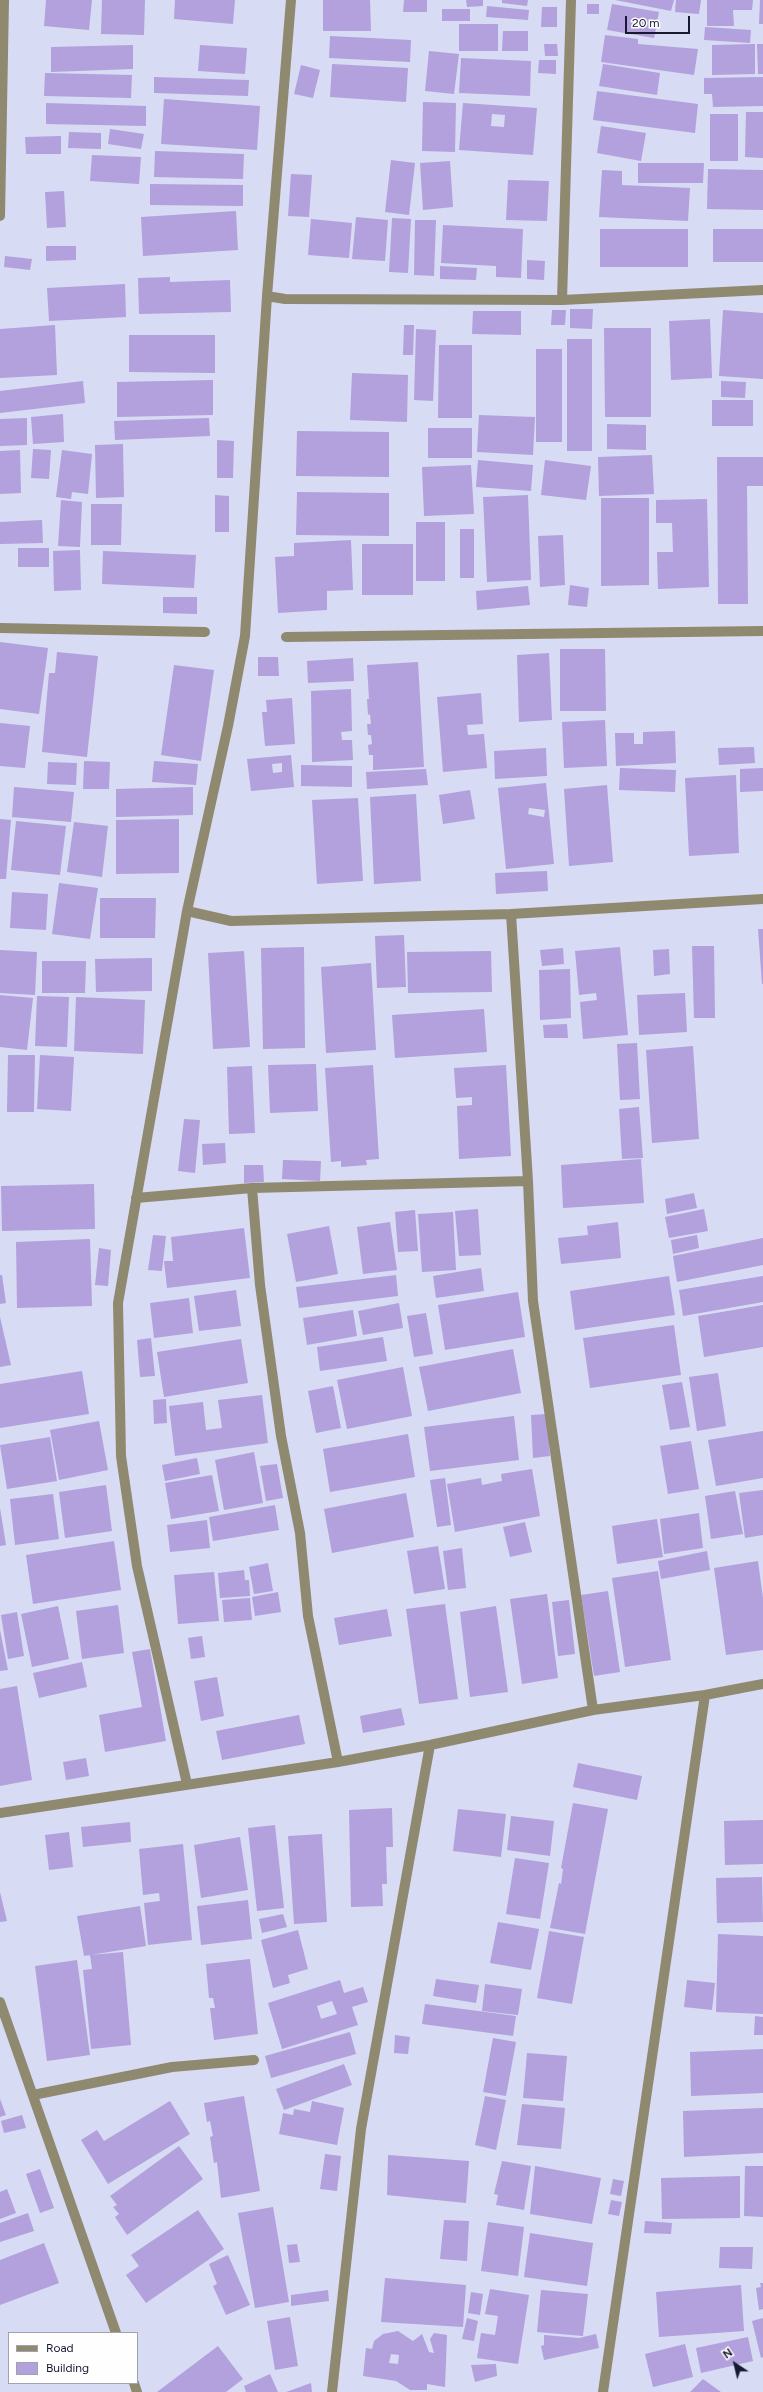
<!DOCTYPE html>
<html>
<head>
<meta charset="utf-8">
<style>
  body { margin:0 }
  #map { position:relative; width:763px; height:2392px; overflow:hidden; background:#d7dbf4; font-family:Figtree,sans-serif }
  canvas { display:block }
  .legend { position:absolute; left:8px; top:2332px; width:130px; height:52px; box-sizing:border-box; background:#fefefe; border:1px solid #a1a2ab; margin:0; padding:5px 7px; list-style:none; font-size:12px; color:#16192f }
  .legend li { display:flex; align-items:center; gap:8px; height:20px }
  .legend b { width:20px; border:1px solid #a1a2ab }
  .north { position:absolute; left:715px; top:2344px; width:40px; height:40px; -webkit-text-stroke:3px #fefefe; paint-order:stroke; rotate:325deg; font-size:11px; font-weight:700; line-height:16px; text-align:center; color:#16192f }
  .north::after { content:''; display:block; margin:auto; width:14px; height:18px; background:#16192f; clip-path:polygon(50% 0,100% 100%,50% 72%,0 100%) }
  .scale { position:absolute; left:625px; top:16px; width:65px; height:18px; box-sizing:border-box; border:2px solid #16192f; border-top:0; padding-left:5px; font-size:12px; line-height:14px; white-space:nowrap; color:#16192f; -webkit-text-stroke:3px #fefefe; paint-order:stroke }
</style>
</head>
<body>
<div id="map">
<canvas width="763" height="2392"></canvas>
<ul class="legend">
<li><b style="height:5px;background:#8f896f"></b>Road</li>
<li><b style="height:11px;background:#b2a1dc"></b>Building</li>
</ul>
<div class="north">N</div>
<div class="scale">20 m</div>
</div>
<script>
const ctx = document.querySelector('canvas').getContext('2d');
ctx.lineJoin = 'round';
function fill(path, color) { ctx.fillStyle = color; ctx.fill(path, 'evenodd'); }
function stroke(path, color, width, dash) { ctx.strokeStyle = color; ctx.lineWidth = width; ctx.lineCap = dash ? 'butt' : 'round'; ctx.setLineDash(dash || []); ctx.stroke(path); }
const building = new Path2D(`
  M46 0H92L89 30 44 26Z
  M102 0H145L144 35 101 34Z
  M175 0H235L233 24 174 19Z
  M323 0H370L371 31H323Z
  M404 0H427V12H403Z
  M466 0H483V6L467 7Z
  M502 0H528L527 6 502 3Z
  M615 0H674L671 11Z
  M676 0H701L699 14 675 12Z
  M707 0H753L752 10H733L734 26H707Z
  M760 0H763V24H759Z
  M587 4H599V14H587Z
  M612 4 659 12 654 38 607 30Z
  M487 6 529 10 528 20 486 17Z
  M542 7H557V27H541Z
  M442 9H470V21H442Z
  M459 24H498V51H459Z
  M705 27 751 30 750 43 704 40Z
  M503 31H528V51H502Z
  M605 35 638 39V44L698 49 694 75 601 62Z
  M330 36 411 40 410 62 329 58Z
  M544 44H557L558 56H545Z
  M755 44V74L712 75V45Z
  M757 44H763V74H758Z
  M133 45V69L51 72V47Z
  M200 45 247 48 245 74 198 71Z
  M429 51 459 54 454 94 425 91Z
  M461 58 531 61 530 96 459 93Z
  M539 60H556V74L538 73Z
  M332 64 408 68 406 102 330 97Z
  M603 64 660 73 657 95 599 86Z
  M301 65 320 70 313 98 294 94Z
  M45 73 132 75 131 98 44 96Z
  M154 77 249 80 248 96 154 93Z
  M763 77V106L713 107 712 94H704V78Z
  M597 91 698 104 695 133 593 120Z
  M164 99 260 106 257 150 161 144Z
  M423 102 456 103 455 152 422 151Z
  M46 103 146 106V126L46 124Z
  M463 103 537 108 533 155 459 150ZM492 114 505 115 504 127 491 126Z
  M746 112H763V158L745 157Z
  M710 114H738V161H710Z
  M601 126 646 133 641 161 597 153Z
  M110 129 144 134 141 149 108 144Z
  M69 132 101 133V149L68 148Z
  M61 136V154H26L25 137Z
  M155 151 244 154 243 179 154 177Z
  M92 155 141 157 139 184 90 181Z
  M391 160 415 163 409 215 385 212Z
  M450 161 453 207 423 210 420 163Z
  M638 163H704L703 183H638Z
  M708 169 763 170V210L707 209Z
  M602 170 622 171V185L690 188 688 221 599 217Z
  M291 174 312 175 309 217 288 216Z
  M508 180 549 181 547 221 506 220Z
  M150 184 243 185V206L150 205Z
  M64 191 66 227 47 228 45 192Z
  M236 211 238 250 143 256 141 217Z
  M356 217 388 220 385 261 352 259Z
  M392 218 411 219 408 273 389 272Z
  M311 219 352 223 349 258 308 255Z
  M415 220H436L434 276 414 275Z
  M443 225 523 229 521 278 496 277V266L441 263Z
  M600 229H688V267H600Z
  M713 229H763V262H713Z
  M46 246H76V260L46 261Z
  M5 256 32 259 30 270 4 267Z
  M527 260 545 261 544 280 527 279Z
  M440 266 477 268 476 280 440 279Z
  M170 277V282L230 280 231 312 139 314 138 278Z
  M125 284 126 317 49 321 47 288Z
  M570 309H593L592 329 570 328Z
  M552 310H566L565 325H551Z
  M723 310 763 313V379L719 376Z
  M473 311H521V335L472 334Z
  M710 319 712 378 671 380 669 321Z
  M55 325 57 375 0 378V329Z
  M404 325H414L413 355H403Z
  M604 328H651V417H605Z
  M416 329 436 330 433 401 414 400Z
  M129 335H215V373L129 372Z
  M567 339H592V451H567Z
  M439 345H472V418H438Z
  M536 349H562V442H536Z
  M352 373 408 375 407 422 350 420Z
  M213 380V415L117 417V382Z
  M83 381 85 403 0 413V391Z
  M721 381 746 382 745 398 721 397Z
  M712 400H753V426H712Z
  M63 414 64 442 33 444 31 417Z
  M479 415 535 417 533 455 477 452Z
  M27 418V445L0 446V419Z
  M209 418 210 436 115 440 114 421Z
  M607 424 646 425V450L607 449Z
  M428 428H472V458H428Z
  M297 431 389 432V477L296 476Z
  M217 440 234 441 233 478H217Z
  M123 444 124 497 96 498 95 445Z
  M33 449 51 450 49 479 31 478Z
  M20 450 21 493 0 494V451Z
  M62 450 92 454 88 494 72 492 71 499 56 497Z
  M652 455 654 494 599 496 598 457Z
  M717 457H763V486H747L748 604H718Z
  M478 460 533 465 531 491 476 487Z
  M545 460 591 466 586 500 541 495Z
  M471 465 474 514 424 516 422 467Z
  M297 492 389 493V536L296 535Z
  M215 495 229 496V532H215Z
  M528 495 531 580 487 582 483 497Z
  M601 498H649V585L601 586Z
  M707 499 709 587 658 589 657 552H673L672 523H656V500Z
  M61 500 82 502 80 547 58 546Z
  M91 504H122L121 545H91Z
  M42 520 43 543 0 544V522Z
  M416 522H445V581H416Z
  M460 529H474V578H460Z
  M563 535 565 585 540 587 538 536Z
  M351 540 353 590 327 591V610L278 613 275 557 294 556V543Z
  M362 544H413V595H362Z
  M18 548H49V567H18Z
  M80 550 81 590 54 591 53 551Z
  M103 551 196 555 194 588 102 584Z
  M570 585 589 588 587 607 568 605Z
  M528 586 530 605 477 610 476 591Z
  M163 597H197V614L163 613Z
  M0 642 48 648 39 714 0 709Z
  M560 649H605L606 711H560Z
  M57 652 98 656 87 757 42 752 49 673H55Z
  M549 653 552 720 519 722 517 655Z
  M258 657H278L279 676H258Z
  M353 658 354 681 308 683 307 661Z
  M418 662 424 767 373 770V755H369L368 745 372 744 371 735H368L367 724H371L370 714 368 715 367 699H369L367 665Z
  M174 665 214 670 201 761 161 755Z
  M351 689 352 731 341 732 342 740H352L353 760 312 762 311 691Z
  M481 693 483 724 467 725 468 735 484 734 487 768 443 772 437 697Z
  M292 698 295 744 265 746 262 712H267L266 700Z
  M605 720 607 766 564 768 562 722Z
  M0 723 30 726 25 768 0 766Z
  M675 731 676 763 616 766 615 733H634V744H643V732Z
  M754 747 755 763 719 765 718 748Z
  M546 748 547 776 495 779 494 751Z
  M291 755 294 787 251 791 247 759ZM282 763V772L273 773 272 764Z
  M84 761 110 762 109 789H83Z
  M154 761 198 764 196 785 152 782Z
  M48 762 77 763 76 785 47 784Z
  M301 765 352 766V787L301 786Z
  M620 768 676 770 675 792 619 790Z
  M763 768V791L740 792V769Z
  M426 769 428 785 367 789 366 772Z
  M736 775 739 853 689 856 685 778Z
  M546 783 554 864 506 869 498 788ZM529 808 545 810 544 817 528 814Z
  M607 785 613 862 569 866 564 789Z
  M14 787 74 792 71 822 12 817Z
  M193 787V815L116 817V789Z
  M470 790 475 819 443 824 439 795Z
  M416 794 421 881 374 884 370 797Z
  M358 798 363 881 317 884 312 800Z
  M0 819 11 820 6 879H0Z
  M179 819V873L116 874V820Z
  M16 821 66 826 60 875 11 870Z
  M74 822 108 826 102 877 67 872Z
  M547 871 548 891 496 894 495 873Z
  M59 883 98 888 90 939 52 934Z
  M12 892 48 894 46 930 10 928Z
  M100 898H156L155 938H100Z
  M758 929H763V984H762Z
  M404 935 406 987 377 988 375 936Z
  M692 946H714L715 1018H694Z
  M304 947 305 1048 263 1049 261 948Z
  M620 947 628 1035 583 1039 580 1002 597 1000 596 993 579 995 575 951Z
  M563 948 564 964 542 966 540 950Z
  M669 949 670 974 654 976 653 950Z
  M0 950 37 952 35 995 0 993Z
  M244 951 250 1047 213 1049 208 953Z
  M491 951 492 992 408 993 407 952Z
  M152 958V991L96 992 95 959Z
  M42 961H86L85 993H42Z
  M371 963 376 1050 326 1053 321 967Z
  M570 969 571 1018 540 1020 539 970Z
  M685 993 687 1032 639 1035 637 995Z
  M0 995 33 998 27 1050 0 1047Z
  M37 996 69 997 67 1047 35 1046Z
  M76 997 145 1000 143 1054 74 1051Z
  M484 1009 487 1052 395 1058 392 1015Z
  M567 1024 568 1038H544L543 1025Z
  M637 1043 640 1099 620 1100 617 1044Z
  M693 1046 699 1139 652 1143 646 1050Z
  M8 1055H35L34 1112H7Z
  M40 1055 74 1057 71 1111 37 1109Z
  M316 1064 318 1111 270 1113 268 1065Z
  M373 1065 379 1159 366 1160 367 1165 341 1167V1161L331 1162 325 1068Z
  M506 1065 511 1156 459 1159 457 1106 472 1105V1097L456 1098 454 1068Z
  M252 1066 255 1133 229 1134 227 1067Z
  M639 1107 643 1158 622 1159 619 1109Z
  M184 1119 200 1120 195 1173 178 1171Z
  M225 1143 226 1163 203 1165 202 1144Z
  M641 1159 644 1203 563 1208 561 1165Z
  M283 1160 321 1161 320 1181 282 1179Z
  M244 1165H263L264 1182 244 1183Z
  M94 1184 95 1229 2 1231 1 1186Z
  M694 1193 697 1208 667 1214 665 1199Z
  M478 1209 481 1255 459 1256 455 1211Z
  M704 1209 708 1231 669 1238 665 1217Z
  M415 1210 418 1251 398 1252 395 1212Z
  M453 1212 456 1270 422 1272 418 1214Z
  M390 1222 397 1270 363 1274 357 1227Z
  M618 1222 621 1258 561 1264 558 1238 588 1235 587 1226Z
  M329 1226 338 1274 296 1282 287 1234Z
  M244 1228 250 1278 167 1288 164 1261H173L171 1237Z
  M153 1235 166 1236 162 1271 148 1270Z
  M697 1235 699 1248 673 1254 671 1240Z
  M763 1238V1265L677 1282 673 1256Z
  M90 1239 92 1306 17 1308 16 1242Z
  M99 1248 111 1250 108 1286 95 1285Z
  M481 1268 484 1291 436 1298 433 1276Z
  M0 1275H2L6 1303 0 1304Z
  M396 1275 398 1296 299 1308 296 1287Z
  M669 1276 675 1315 575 1330 570 1291Z
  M763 1276V1302L683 1316 679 1290Z
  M236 1290 241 1326 199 1331 194 1296Z
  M518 1292 525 1337 445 1350 438 1305Z
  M189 1298 193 1333 154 1338 150 1303Z
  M399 1303 403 1328 363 1335 358 1311Z
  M763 1305V1347L704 1357 698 1316Z
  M353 1310 357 1336 307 1345 303 1318Z
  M426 1313 433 1354 414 1357 407 1316Z
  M0 1317 11 1365 0 1367Z
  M674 1325 681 1375 590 1388 583 1338Z
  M383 1337 387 1361 320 1371 317 1347Z
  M151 1338 155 1376 140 1377 137 1340Z
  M241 1339 248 1383 164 1397 157 1352Z
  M513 1349 521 1393 428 1411 419 1367Z
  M403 1367 412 1416 347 1429 337 1380Z
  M82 1371 89 1414 0 1428V1384Z
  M718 1373 726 1426 697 1431 689 1377Z
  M682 1382 690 1427 670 1430 662 1385Z
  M333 1386 341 1428 316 1433 308 1391Z
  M262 1395 268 1443 175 1456 169 1406 203 1402 206 1430 222 1428 218 1400Z
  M166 1399 167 1423 154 1424 153 1400Z
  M547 1414 550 1456 533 1458 531 1415Z
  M514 1416 519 1460 430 1471 424 1427Z
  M99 1421 108 1470 59 1480 50 1430Z
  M763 1431V1478L716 1486 708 1440Z
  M408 1434 415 1477 330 1492 323 1449Z
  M50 1437 57 1481 7 1489 0 1445Z
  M691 1441 699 1489 668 1494 660 1446Z
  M254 1452 263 1503 224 1510 215 1460Z
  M197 1458 200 1474 165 1481 162 1465Z
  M277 1464 283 1498 266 1501 260 1466Z
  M532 1469 540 1516 455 1532 447 1484 481 1478 482 1485 502 1481 501 1474Z
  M212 1475 219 1511 171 1519 165 1483Z
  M445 1478 451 1525 437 1527 430 1480Z
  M106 1485 112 1531 65 1538 59 1492Z
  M763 1490V1535L745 1538 739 1493Z
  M735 1491 743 1534 711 1539 705 1496Z
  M406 1493 414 1537 332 1553 324 1509Z
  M53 1494 59 1539 15 1545 10 1499Z
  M275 1505 279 1530 213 1541 209 1517Z
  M0 1508 6 1545 0 1546Z
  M699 1513 703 1548 664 1554 660 1519Z
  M657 1519 663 1557 617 1564 612 1526Z
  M207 1520 210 1548 170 1552 167 1525Z
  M525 1522 532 1552 510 1557 503 1527Z
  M114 1541 121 1590 33 1604 26 1555Z
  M438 1546 445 1589 414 1594 407 1551Z
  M462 1548 466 1588 448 1590 443 1551Z
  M707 1551 710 1570 661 1579 658 1561Z
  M758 1561 763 1598V1650L726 1655 714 1568Z
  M268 1563 273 1591 254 1594 249 1567Z
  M244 1570 245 1580H249L250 1596 220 1598 218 1573Z
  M658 1571 671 1660 625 1667 612 1578Z
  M214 1572 219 1621 178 1624 174 1575Z
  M608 1591 620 1672 594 1676 581 1595Z
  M278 1592 281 1612 255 1616 252 1597Z
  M547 1594 558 1678 522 1684 510 1599Z
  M250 1598 252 1620 224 1622 222 1600Z
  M569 1600 575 1654 558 1656 552 1602Z
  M445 1604 458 1699 419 1704 406 1609Z
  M118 1605 124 1653 82 1659 76 1611Z
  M58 1606 69 1659 32 1667 21 1614Z
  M496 1606 508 1692 470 1697 460 1612Z
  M387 1609 392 1636 339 1645 334 1618Z
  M17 1612 24 1656 8 1659 1 1615Z
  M0 1630 8 1670 0 1671Z
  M202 1636 205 1657 191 1659 188 1638Z
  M150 1649 166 1741 105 1752 99 1715 142 1707 132 1652Z
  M82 1662 87 1687 39 1698 33 1673Z
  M217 1677 224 1716 201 1721 194 1681Z
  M17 1686 32 1780 0 1786V1689Z
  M401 1708 405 1725 363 1733 360 1716Z
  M299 1715 305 1744 222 1760 216 1731Z
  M86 1758 89 1776 66 1780 63 1762Z
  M578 1763 642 1776 637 1800 573 1787Z
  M573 1803 608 1809 585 1934 550 1928 559 1883 561 1884 563 1869 561 1868Z
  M392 1808 393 1847H386L387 1884H382L383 1906 351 1907 349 1810Z
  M458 1809 506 1814 501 1857 453 1851Z
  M511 1816 554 1821 550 1856 507 1850Z
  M763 1820V1864L725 1865 724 1821Z
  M130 1822 131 1842 83 1847 81 1827Z
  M275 1825 284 1908 257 1911 248 1828Z
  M69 1832 73 1867 49 1870 45 1835Z
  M322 1834 327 1922 294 1924 288 1836Z
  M240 1837 248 1890 201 1898 194 1845Z
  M183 1844 192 1940 148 1945 144 1903 160 1901 159 1893 143 1895 139 1849Z
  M515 1858 549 1863 540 1919 506 1914Z
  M762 1877 763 1922 717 1923 716 1878Z
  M0 1892 7 1921 0 1922Z
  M248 1900 252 1939 201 1945 197 1906Z
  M140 1906 146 1946 84 1956 77 1916Z
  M283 1914 287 1927 262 1933 259 1919Z
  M498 1922 539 1929 531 1970 490 1963Z
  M298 1930 308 1969 288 1975 290 1983 273 1988 261 1940Z
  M549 1931 584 1937 572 2004 537 1998Z
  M718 1934 763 1936V2014L716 2012Z
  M123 1952 131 2045 91 2049 83 1970 92 1969 90 1955Z
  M250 1959 258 2034 214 2040 210 2008H215L213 1998H209L206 1964Z
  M77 1960 90 2055 47 2061 35 1966Z
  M436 1979 479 1985 476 2003 433 1996Z
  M340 1980 344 1993 363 1987 368 2002 352 2007 358 2025 282 2049 268 2003ZM332 2001 337 2014 321 2019 317 2006Z
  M687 1980 715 1983 712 2010 684 2007Z
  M485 1984 522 1989 518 2015 482 2011Z
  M425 2004 516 2016 513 2036 422 2024Z
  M755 2016 763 2017V2035H754Z
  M350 2032 356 2054 271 2078 265 2056Z
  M395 2035 410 2037 408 2054 394 2053Z
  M493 2038 516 2042 506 2096 483 2092Z
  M763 2049V2093L691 2096 690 2052Z
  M527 2053 567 2056 563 2101 523 2098Z
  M344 2064 352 2085 284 2110 276 2089Z
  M244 2096 260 2191 221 2198 217 2162 214 2163 210 2137 213 2136 210 2121 207 2122 204 2103Z
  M485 2096 506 2100 496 2150 475 2145Z
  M0 2099 6 2115 0 2117Z
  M170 2101 190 2134 108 2184 81 2140 97 2130 104 2141Z
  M312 2101 344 2108 337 2145 279 2134 283 2113 293 2115 294 2109 310 2112Z
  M522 2104 565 2108 561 2149 517 2145Z
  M763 2108V2153L684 2157 683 2111Z
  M22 2115 26 2128 4 2133 1 2121Z
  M179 2146 203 2179 127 2235 115 2217 119 2214 113 2207 117 2205 110 2196Z
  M325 2154 341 2156 337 2191 320 2189Z
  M388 2155 469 2161 466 2203 387 2195Z
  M502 2161 531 2166 524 2210 496 2205 498 2195 494 2194Z
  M535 2166 601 2178 592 2224 530 2214Z
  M745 2166H763V2217L744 2216Z
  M40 2169 54 2208 40 2213 26 2174Z
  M740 2176V2218L662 2219 661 2178Z
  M613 2179 624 2181 621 2196 610 2194Z
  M7 2189 16 2213 0 2219V2192Z
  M611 2200 622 2202 619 2216 608 2214Z
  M273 2207 289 2302 255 2308 238 2213Z
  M198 2210 224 2249 146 2303 126 2275 139 2266 131 2255Z
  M28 2213 34 2231 0 2242V2223Z
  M444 2220 469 2221 467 2261 440 2259Z
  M645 2221 672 2223 671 2234 644 2233Z
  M488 2222 524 2227 518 2276 481 2271Z
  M530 2233 593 2243 587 2286 524 2277Z
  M44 2243 59 2283 0 2305V2260Z
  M297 2244 300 2262 289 2263 287 2245Z
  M720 2247H753L752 2269 719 2268Z
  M228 2255 250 2305 226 2315 213 2286 217 2284 209 2264Z
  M385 2278 466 2285 463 2327 381 2322Z
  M760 2283H763V2309L759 2310 756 2288 761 2287Z
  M741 2285 744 2331 659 2337 656 2292Z
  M490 2289 529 2295 518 2364 477 2358 481 2333 495 2335 498 2316 485 2314Z
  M328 2290 329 2301 291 2306V2295Z
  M541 2290 588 2294 583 2336 537 2332Z
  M471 2292 483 2294 480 2315 468 2313Z
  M290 2317 298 2366 275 2370 267 2321Z
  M467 2318 478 2321 474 2341 462 2339Z
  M763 2318V2357L761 2358 752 2321Z
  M398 2331 413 2341 422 2334 429 2352 434 2353 430 2339 434 2333 447 2335 445 2387 427 2384V2390H410L396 2381 363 2376 366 2348 372 2349 374 2341 383 2334ZM391 2354 399 2355 398 2364 389 2363Z
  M596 2334 599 2348 544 2360 541 2346 544 2345V2335L579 2338Z
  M748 2337 753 2361 701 2373 696 2348Z
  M685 2344 693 2377 653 2387 645 2354Z
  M218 2346 243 2379 226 2392H157Z
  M496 2364 497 2376 475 2382 471 2365Z
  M270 2374 278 2392H246L244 2386Z
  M703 2379 721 2392H690Z
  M311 2383 312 2392H286Z`);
const minor = new Path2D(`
  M0 216 4 0
  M267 296 285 299 562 300 763 290
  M562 300 571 0
  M0 628 205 632
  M286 637 763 631
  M187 911 231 921 511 914 763 899
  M511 914 528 1181 533 1301 593 1710
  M252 1188 260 1285 281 1436 300 1533 308 1616 338 1762
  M136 1198 252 1188 528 1181
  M187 1784 137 1566 121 1456 118 1303 187 911 228 726 245 636 267 296 291 0
  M0 1813 338 1762 430 1745 593 1710 705 1695 763 1684
  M0 2002 116 2333
  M33 2095 172 2067 254 2060
  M134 2383 137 2392
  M332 2392 361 2129 430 1745
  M603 2392 705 1695`);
fill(building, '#b2a1dc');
stroke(minor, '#8f896f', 10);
</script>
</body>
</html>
